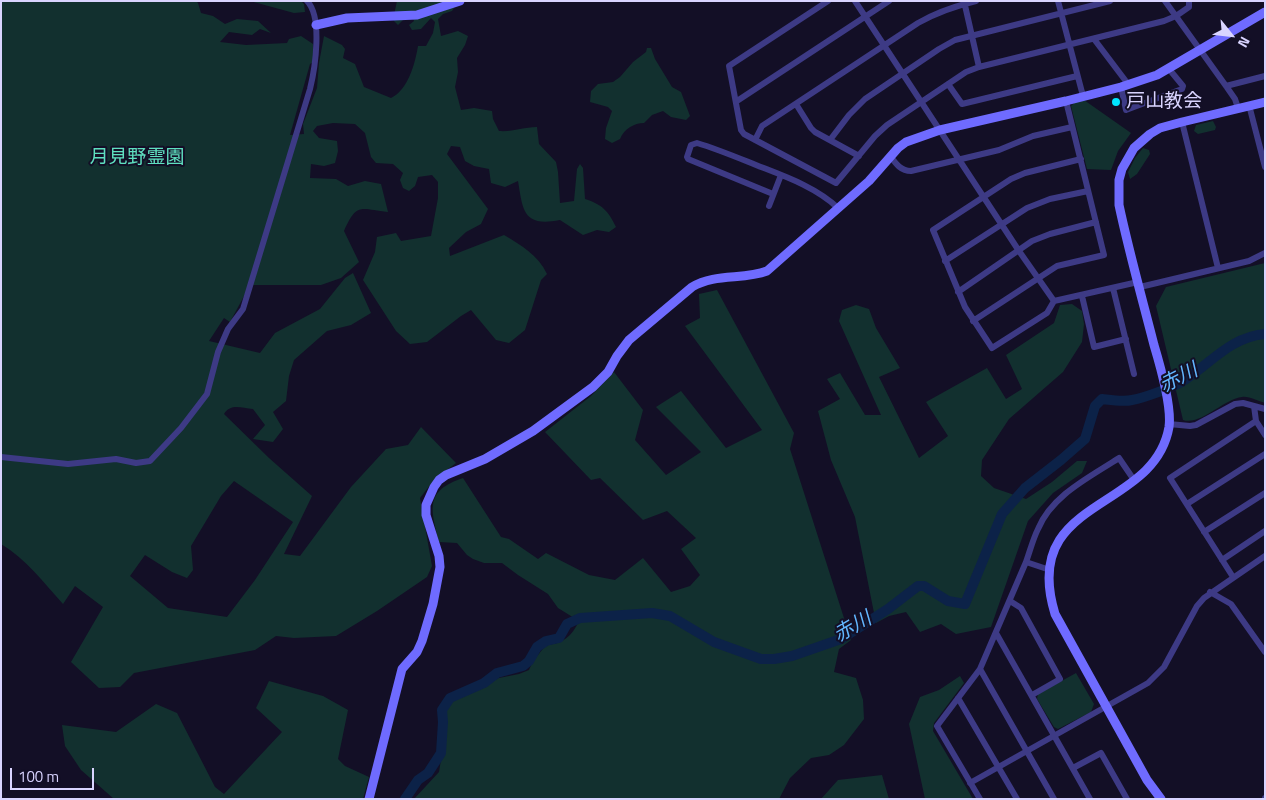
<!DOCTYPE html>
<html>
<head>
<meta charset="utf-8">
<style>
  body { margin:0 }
  #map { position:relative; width:1266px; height:800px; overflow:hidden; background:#130f26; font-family:"Titillium Web",sans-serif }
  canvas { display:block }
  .frame { position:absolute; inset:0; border:2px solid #d9d4ff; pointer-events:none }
  .north { position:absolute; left:1206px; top:10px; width:50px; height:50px; -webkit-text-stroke:4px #130f26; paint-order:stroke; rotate:119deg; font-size:14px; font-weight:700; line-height:20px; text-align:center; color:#d9d4ff }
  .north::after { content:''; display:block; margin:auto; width:18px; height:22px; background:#d9d4ff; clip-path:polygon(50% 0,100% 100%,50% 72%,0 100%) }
  .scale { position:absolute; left:10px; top:768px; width:84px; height:22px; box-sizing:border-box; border:2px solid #d9d4ff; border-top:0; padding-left:6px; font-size:15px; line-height:18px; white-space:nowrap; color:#d9d4ff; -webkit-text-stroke:4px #130f26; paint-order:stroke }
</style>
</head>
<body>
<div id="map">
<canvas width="1266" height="800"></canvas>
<div class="frame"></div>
<div class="north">N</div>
<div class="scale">100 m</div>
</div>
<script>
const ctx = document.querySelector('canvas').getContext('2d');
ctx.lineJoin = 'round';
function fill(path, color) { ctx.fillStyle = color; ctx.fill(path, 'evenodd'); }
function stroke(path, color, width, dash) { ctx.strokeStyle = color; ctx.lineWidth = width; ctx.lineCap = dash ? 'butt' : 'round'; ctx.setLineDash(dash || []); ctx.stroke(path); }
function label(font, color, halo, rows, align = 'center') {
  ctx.font = font + ' "Titillium Web","Noto Sans JP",sans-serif'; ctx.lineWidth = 4; ctx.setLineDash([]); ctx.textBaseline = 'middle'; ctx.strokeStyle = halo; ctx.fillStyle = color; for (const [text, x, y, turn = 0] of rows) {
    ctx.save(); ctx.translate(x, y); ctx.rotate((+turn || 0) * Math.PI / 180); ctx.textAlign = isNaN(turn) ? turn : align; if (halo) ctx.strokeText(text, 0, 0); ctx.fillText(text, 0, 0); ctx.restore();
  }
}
const green = new Path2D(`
  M1 1H196L198 3 201 13 213 16 225 24 237 19 258 21 271 33 260 29 252 35 229 32 220 42 246 45 287 43 289 39 301 36 313 44V62L310 64 290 135 304 134 303 124 317 88 319 63 324 36 342 45 345 49 343 58 355 64 364 87 391 98C408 90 415 64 418 46H426L433 33 435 22 431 18 421 29 412 30 409 25 414 21 411 12 398 25 393 20 397 1H459L452 11 443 14 438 19 441 36 458 31 468 36 465 45 457 58 458 72 455 87 461 110 474 108 492 111 493 119 499 131C513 132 524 127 537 127L539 144 556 162 558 172 560 203 574 201 577 169 580 164 583 168 585 199C602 204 609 212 616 227L609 232 597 230 583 235 560 220C523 227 523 211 518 181L505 187 491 183 489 169 474 166 465 161 460 147 451 146 447 154 488 209 481 224 466 232 449 248 450 256 504 235C521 245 538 255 547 274L541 280 525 330 509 343 496 340 471 310 461 316 427 342 410 344 396 331 363 280 375 252 377 237 396 233 401 241 431 236 438 198V182L432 175 418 177 415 186 409 191 403 188 400 180 403 173 393 164 376 163 371 157 365 133 355 124 333 123 317 126 313 131 319 138 337 141 338 151 335 163 324 166 311 164 310 178 336 179 348 186 365 181 381 184 388 212C360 209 357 202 344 231L359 262 341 278 321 285H250L230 322 224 318 209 341 260 353 275 333 320 309 345 278 353 273 371 313 351 325 327 331 294 360 289 376 286 401 273 412 283 429 273 442 253 439 265 425 253 409C241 408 231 403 224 414L269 458 312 496 284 554 300 556 351 487 386 449 408 445 421 427 456 463 434 480 420 498 432 566 427 577 377 611 336 636 294 638 276 636 255 650 134 673 120 687 99 688 71 662 103 607 75 586 63 604C44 583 26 559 1 544ZM234 481 293 522 255 580 227 617 168 608 130 576 145 555 172 572 187 578 193 570 191 546 221 496Z
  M250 1H301L304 4 305 12 294 13Z
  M647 48H651L655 59 672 87 681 92 690 116 686 120 671 117 663 111 652 115 644 123C634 123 624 129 620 139L612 143 605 139 606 128 612 111 608 107 590 102 591 91 598 84 613 82 620 77 633 62 646 52Z
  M1084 100 1131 133 1118 151 1111 170 1087 169 1071 106 1075 102Z
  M1213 121 1216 127 1215 130 1198 134 1194 131 1196 125Z
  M1143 148 1149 150 1150 154 1137 174 1130 179 1128 172 1135 158Z
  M1265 263V403C1258 401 1249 396 1242 397 1224 399 1200 426 1183 420L1156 306 1166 287Z
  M717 290 794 433 790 449 851 640 839 649 834 672 856 678 863 700 864 719 844 745 829 755 811 758 790 778 779 799H414L439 772 445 736 444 711 450 701 463 697 494 679 519 674 529 670 533 661 546 645C563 644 572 636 579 621L558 608 548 594 518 575 502 563H484L473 559 467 555 457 543 439 542C431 509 424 491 463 478L501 537 509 539 538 559 546 553 589 575 615 580 643 558 671 592 690 586 700 575 681 549 696 538 667 511 643 520 600 478 591 480 545 432 591 396 614 372 643 410 635 440 666 475 701 452 656 407 681 391 726 448 762 430 685 326 700 318 699 294Z
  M1072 304 1082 311 1084 324 1082 342 1063 372 1009 419 982 460 981 476 994 488 1026 499 1052 482 1077 461H1087L1082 473 1053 493 1028 521 991 627 956 634 941 624 920 632 906 612 889 616 876 623 855 517 831 460 818 411 840 399 827 379 840 373 865 415H881L839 321 842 310 856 305 869 309 876 328 900 368 879 377 919 458 948 436 926 402 987 368 1006 399 1022 389 1006 355 1054 323 1060 305Z
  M1076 673 1094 704 1091 712 1058 729 1054 727 1037 699 1038 694Z
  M960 676 964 683 934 723 933 731 973 799H925L909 724 920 697 939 690Z
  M269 681 323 696 348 710 338 759 345 766 369 777 363 799H114L81 770 65 746 62 725 116 732 156 704 177 713 215 787 224 794 282 732 256 708Z
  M882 775 889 799H821L838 780Z`);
const river = new Path2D(`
  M405 799 418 780 428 773 441 753 443 722 442 710 450 698 484 683 497 673 523 666 529 661 537 647 546 641 559 638 567 624 580 618 652 613 670 616 714 642 761 659H774L792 656 841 639 888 609 918 586H924L948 601 965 604 1002 514 1025 488 1061 460 1085 439 1095 406 1102 399C1111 400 1123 402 1132 400 1144 398 1177 386 1186 379 1212 362 1231 337 1265 334`);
const street = new Path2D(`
  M828 1 729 66 741 130 744 134 836 183 875 136 887 125 966 72 979 67 1164 21 1176 16 1189 7V1
  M855 1 1019 251 1054 301
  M964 1 979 67
  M1058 1 1083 96
  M1165 1 1226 86 1235 99 1238 108
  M1094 39 1128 84
  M948 84 962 104 1077 76
  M1226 86 1265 76
  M1121 87 1126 110 1182 89 1183 86 1169 69
  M737 101 889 1
  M796 104 811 128 815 132 859 156
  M1249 105 1265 167
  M1182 122 1218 268
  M755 140 762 126 918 23C937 12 955 6 976 1
  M830 140 849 115 865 99 939 49 955 40 1110 1
  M891 157C896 164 901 171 911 171L999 150 1033 136 1072 127
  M1081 159 1025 173 1011 179 933 230 965 307 992 348 1047 313 1054 301 1138 282
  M773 194 688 159 687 157 691 145 697 143C717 149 736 157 756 165 784 176 816 187 838 208
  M769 206 781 175
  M945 261 1027 208 1050 199 1088 191
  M1140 287 1249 261 1265 253
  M1113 288 1134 374
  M958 292 1032 241 1050 234 1096 222
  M1082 296 1094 347 1126 339
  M973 321 1057 266 1104 255 1066 101
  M1254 406 1256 421 1265 435
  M1169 424 1190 426 1196 425 1235 404 1243 403 1265 409
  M1 457 68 464 116 459 136 463 150 461 181 428 207 394 218 352 228 329 243 309 310 89C315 69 323 17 307 1
  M1187 504 1265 454
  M1204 532 1265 493
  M1222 560 1265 531
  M1026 562C1030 551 1033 539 1038 529 1052 495 1090 477 1119 458L1134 480
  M1233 577 1170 478 1256 421
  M1210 592 1231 604 1265 652
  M1010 601 1021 608 1060 679 1032 695
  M996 633 1090 799
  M980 669 1054 799
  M958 698 1017 799
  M1073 768 1101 753 1127 799
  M970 783 1148 683 1164 667 1197 606 1204 598 1265 556
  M980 799 937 726 980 669 1026 562 1050 570
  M1265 799V798`);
const secondary = new Path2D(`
  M316 25 347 18 417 15 460 1
  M369 799 402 669 417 652 422 641 433 604 440 567 439 556 426 515V505L434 487 439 480 446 475 485 459 533 431 593 387 608 372 617 356 629 340 692 287C715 273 743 280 767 271L869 181 898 148 906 142 940 130 1066 101 1121 87 1157 75 1265 12
  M1161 799 1147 780 1055 614C1019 496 1154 513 1169 427 1172 406 1160 365 1154 345 1142 298 1129 252 1119 205V180L1122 169 1134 148 1150 134 1160 128 1182 122 1265 102`);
const markers = [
  [1116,102,5,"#00e5ff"]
];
const poiNames = [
  ["戸山教会",1126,102]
];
const parkNames = [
  ["月見野霊園",137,158]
];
const waterNames = [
  ["赤川",1179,379,-27],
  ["赤川",853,628,-30]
];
fill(green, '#12302f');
stroke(river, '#0c2248', 10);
stroke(street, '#3d3a85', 6);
stroke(secondary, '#6f6bff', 9);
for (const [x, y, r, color] of markers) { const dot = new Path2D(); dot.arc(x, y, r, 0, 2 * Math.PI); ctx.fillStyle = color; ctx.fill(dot); stroke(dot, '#130f26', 2); }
label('19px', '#d9d4ff', '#130f26', poiNames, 'left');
label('19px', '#5fe0c0', '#130f26', parkNames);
label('italic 20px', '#62b6ff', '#130f26', waterNames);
</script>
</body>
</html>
